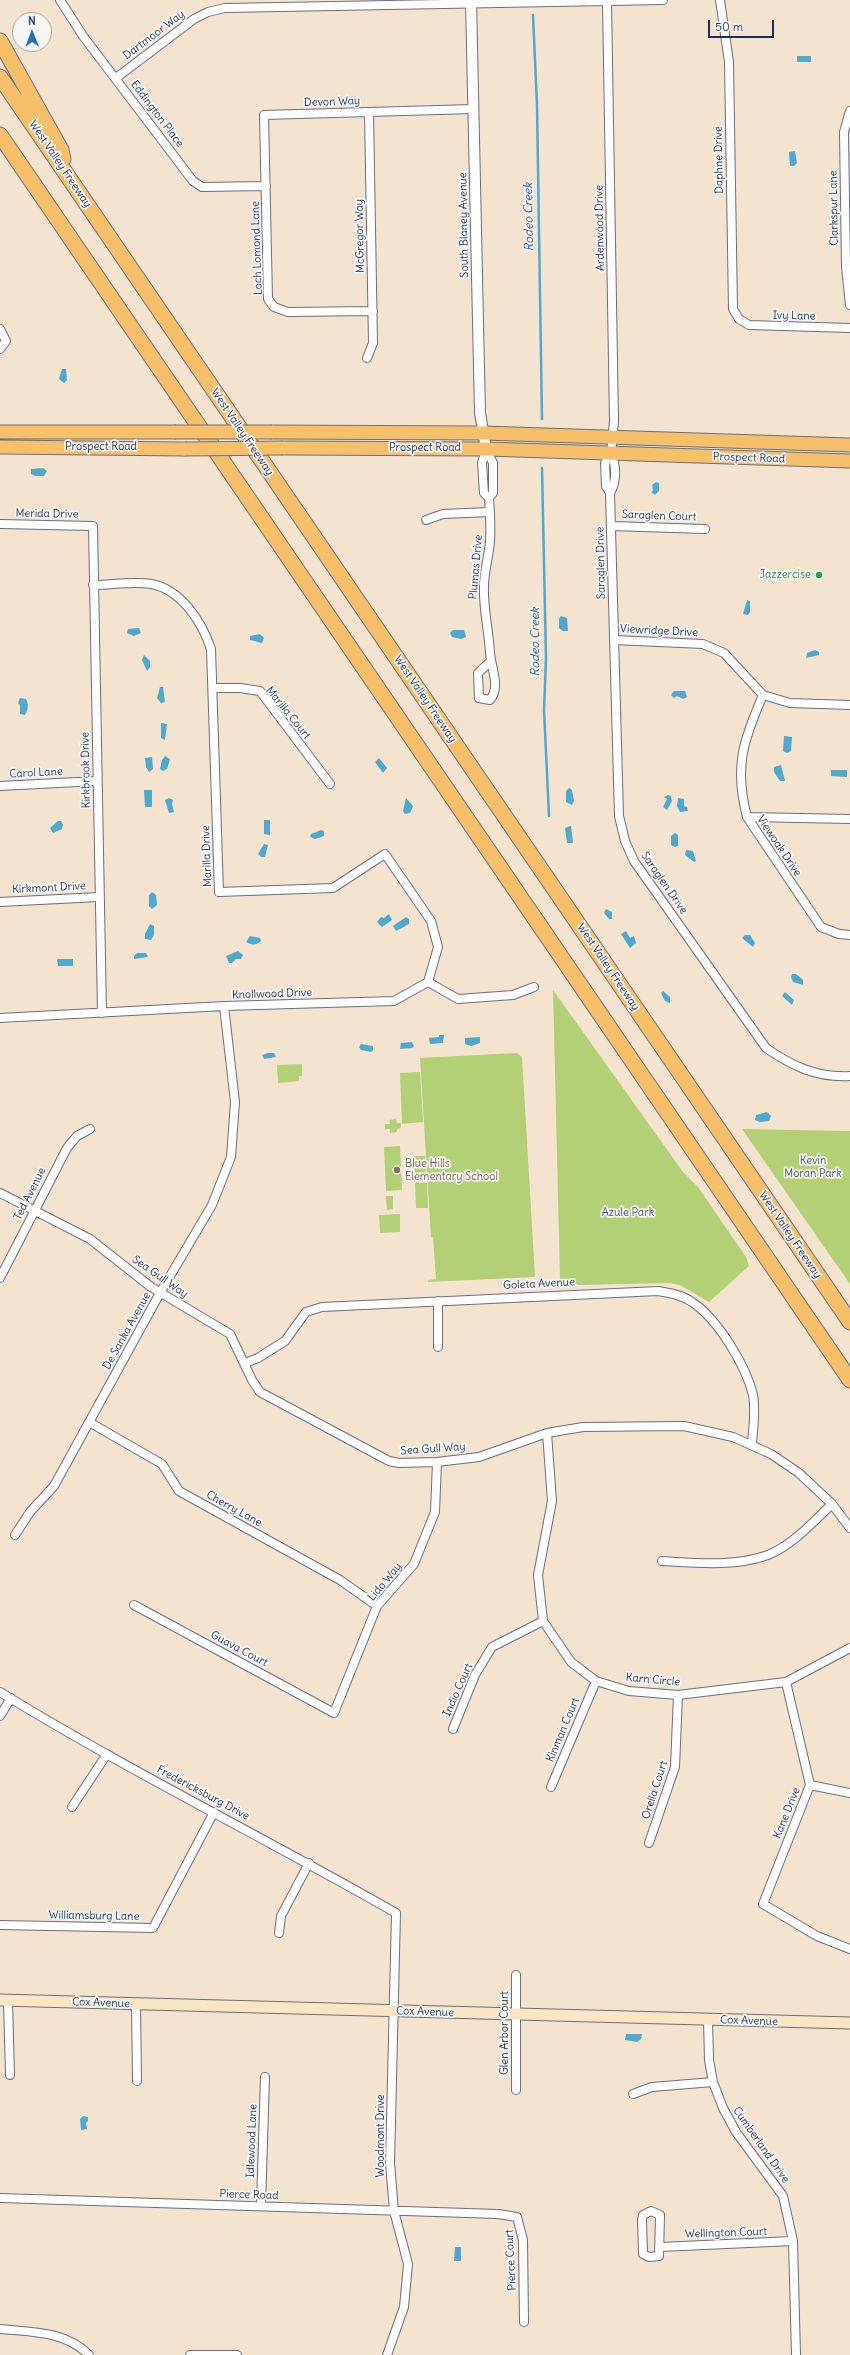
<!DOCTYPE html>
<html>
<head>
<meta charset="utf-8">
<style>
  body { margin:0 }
  #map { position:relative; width:850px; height:2355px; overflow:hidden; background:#f4e4cf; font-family:Delius,sans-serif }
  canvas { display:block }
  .north { position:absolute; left:12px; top:12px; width:40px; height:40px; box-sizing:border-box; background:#f6f6f2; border:1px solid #9ea6b7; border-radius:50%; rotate:359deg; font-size:11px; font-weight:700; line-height:16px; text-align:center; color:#1b2f5e }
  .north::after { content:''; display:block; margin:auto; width:14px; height:18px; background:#1f6fb2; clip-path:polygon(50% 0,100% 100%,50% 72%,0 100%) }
  .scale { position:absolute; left:708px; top:20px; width:66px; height:18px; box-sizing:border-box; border:2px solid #1b2f5e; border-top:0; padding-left:5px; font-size:12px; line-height:14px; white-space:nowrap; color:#1b2f5e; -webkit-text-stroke:3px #f6f6f2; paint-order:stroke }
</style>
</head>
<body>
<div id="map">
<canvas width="850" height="2355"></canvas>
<div class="north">N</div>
<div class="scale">50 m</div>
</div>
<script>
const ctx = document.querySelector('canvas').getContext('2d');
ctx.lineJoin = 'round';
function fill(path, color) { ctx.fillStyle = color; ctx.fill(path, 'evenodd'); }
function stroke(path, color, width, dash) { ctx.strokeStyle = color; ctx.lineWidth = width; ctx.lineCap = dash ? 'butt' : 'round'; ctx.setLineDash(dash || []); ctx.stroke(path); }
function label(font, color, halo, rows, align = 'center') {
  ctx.font = font + ' Delius,sans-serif'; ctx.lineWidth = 3.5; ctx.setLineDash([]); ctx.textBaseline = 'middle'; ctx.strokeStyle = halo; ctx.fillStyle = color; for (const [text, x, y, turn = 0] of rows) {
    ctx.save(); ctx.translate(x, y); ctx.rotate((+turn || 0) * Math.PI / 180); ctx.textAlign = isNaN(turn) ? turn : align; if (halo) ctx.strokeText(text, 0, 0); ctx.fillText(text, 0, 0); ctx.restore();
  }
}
const green = new Path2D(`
  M553 990 683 1172 698 1187 746 1257 749 1266 709 1302 680 1285 669 1283 579 1285 560 1279Z
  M517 1053 522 1057 535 1277 428 1282V1280L436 1279 433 1237H431L420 1058Z
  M302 1064V1076H299V1081L278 1083 277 1065Z
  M420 1072 423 1122 402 1124 400 1073Z
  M396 1119 397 1123H401V1128L397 1129V1132L390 1133V1129H385V1124H390L389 1120Z
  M742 1129 850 1131V1284Z
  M400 1146 402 1190 386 1191 384 1147Z
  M413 1156H425L426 1180 414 1181Z
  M415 1183H427L428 1208H416Z
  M386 1196H393V1209L387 1210Z
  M400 1214V1232L380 1233 379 1215Z`);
const water = new Path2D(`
  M797 56H811V62H797Z
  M795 151 797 163 794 166H790L789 152Z
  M62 369H66L67 380 64 383 59 379Z
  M43 468 47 471 44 476H35L31 474V469Z
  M656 482 659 483V491L655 495 651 492 653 491 652 485Z
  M747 600 750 601V612L748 615 743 614Z
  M561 616 567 618 568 631H563L559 628V619Z
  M139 628 141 633 134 636 127 633 128 629Z
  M453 630H464L466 637 461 639 452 637 450 633Z
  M260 634 264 638 262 643 250 640V636Z
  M815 650 819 652V655L806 658 807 653Z
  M144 655 150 661V667L147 671 142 660Z
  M160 687H163L165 702 161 703 157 698Z
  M674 691H685L687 697 683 699 677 696 674 698 671 695Z
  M20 698 26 699C29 705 28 709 25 715L20 714V705L18 703Z
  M161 723 167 724 165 740 161 738Z
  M784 736 792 737 791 751 787 753 783 751Z
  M165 756 170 759 167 769 163 771 160 769 162 760Z
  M152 757 153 769 149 772 146 767 145 758Z
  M379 758 387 768 383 773 375 762Z
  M781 765 785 781H780L774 772V767Z
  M831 770H847V777L831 776Z
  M569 788 572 790 574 801 572 805 566 802V791Z
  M144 790H152V807H145Z
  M668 795 671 796 672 801 667 810 663 807 667 799 664 797Z
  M169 798 173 800 172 804 174 812 169 813 165 800Z
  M406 798 413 806 410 813 405 814 403 811Z
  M678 798 684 799V806L687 807 688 811 680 812 677 806Z
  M264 820H270V835L264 834Z
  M58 821H61L63 825 62 829 53 833 50 828Z
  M570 826H571L573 843H567L565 828Z
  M321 830 324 831V836L315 839 310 837 311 834Z
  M675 833 678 835V846L675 847 671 845V836Z
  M264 844 268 845 265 857H261L258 854Z
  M686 850 693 851 696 861 694 862 685 855Z
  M152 892 156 895 157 905 152 909 149 906V895Z
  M606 909 612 912V919H609L604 913Z
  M389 914 392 920 382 927 377 922 381 917 384 918Z
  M406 917 409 919V924L396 931 393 926Z
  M150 924 154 926V935L151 940 145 939V934Z
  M626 931 630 938 634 936 636 943 630 948 621 934Z
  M745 935H750L755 943 753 947 742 938Z
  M250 936 260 938 261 941C256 946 251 945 246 942Z
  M238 951 243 955 241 959H236L232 963H229L226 956Z
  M137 953H146L148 957 134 959V956Z
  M57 959H73V966H58Z
  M792 974H796L803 980V985L793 982 791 977Z
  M663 991 670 997V1003L665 1001 661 993Z
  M785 992 794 1000 792 1005 782 996Z
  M439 1035H444L443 1043 430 1044 429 1038 439 1037Z
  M480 1037V1043L471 1046 465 1044V1038Z
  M412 1042 414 1046 412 1048 400 1049 401 1043Z
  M361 1044 373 1046V1050L371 1052 361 1050 359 1047Z
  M268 1053H274L276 1057 264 1059 262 1055Z
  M767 1112 771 1116 769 1121 760 1122 755 1120 756 1115Z
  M626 2034H642L641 2039 637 2042 625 2040Z
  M83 2116 88 2117V2121L86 2123 87 2129 81 2130 80 2119Z
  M455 2247H461V2261H454Z`);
const stream = new Path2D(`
  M533 15 537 105 542 419
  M542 468 546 659 544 710 549 816`);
const minor = new Path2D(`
  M60 0 83 36 193 181 202 187 266 186
  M720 0 729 62 733 309 739 319 749 325 850 328
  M607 2 614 421 611 453 605 463 606 486 610 493 619 816 625 841 634 861 766 1048C792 1066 817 1078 850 1076
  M116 78 194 19 208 12 225 8 663 0
  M850 111 844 132 846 267 850 305
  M373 311 288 312 274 307 268 299 264 115 473 109
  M0 329 6 341 0 349
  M367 358 373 343 369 112
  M486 449 482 463 484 493 489 498C490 512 491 526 490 541 489 556 484 571 484 586 483 609 489 631 490 653 491 668 501 687 490 700L479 698 478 673 490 662
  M486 449 493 463V493L489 498
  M610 493C617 481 616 466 611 453
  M426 520 443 514 490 512
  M0 524 93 526 102 1013
  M611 526 705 529
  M93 585C111 585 133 581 151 584 181 589 202 622 211 649L219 892 333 888 385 854 431 921 438 947 428 982
  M614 640 703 644 724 653 763 695 790 703 850 705
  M213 688H240L260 691 330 784
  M763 695C743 741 734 767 747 817L821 927 839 934 850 935
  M0 786 97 781
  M747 817 850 819
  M0 902 99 897
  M0 1018 224 1006 394 1001 428 982 458 999 513 995 534 987
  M0 1193 90 1239 151 1287 230 1334 252 1380 260 1392 389 1461 399 1463 437 1462 479 1457 547 1433 583 1427 684 1426 733 1437 771 1454 799 1473 832 1504 850 1528
  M0 1278 67 1148 77 1136 90 1129
  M438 1301V1347
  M245 1363 258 1358 285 1341 306 1312 322 1307 658 1291C670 1293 682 1295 692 1302 718 1319 746 1366 753 1395 756 1410 753 1429 752 1444
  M89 1422 162 1464 179 1491 340 1580 377 1606
  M547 1433 552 1501 538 1575 543 1621 571 1662 596 1681 629 1691 678 1695 786 1682 850 1648
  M15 1535 30 1512 54 1486 160 1293 212 1205 231 1157 235 1102 224 1006
  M662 1561C696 1563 735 1567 768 1555 793 1545 813 1522 832 1504
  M134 1605 334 1713 377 1606 414 1564 435 1512 437 1462
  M786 1682 810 1785 763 1904 817 1936 850 1949
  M0 1692C129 1771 265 1838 396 1913L390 2163 394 2211 408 2264 404 2307 387 2355
  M0 1716 11 1698
  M453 1729 475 1675 492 1647 543 1621
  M810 1785 850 1793
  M551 1787 596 1681
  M72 1807 107 1754
  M649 1843 675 1767 678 1695
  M0 1925 153 1928 214 1812
  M279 1933 281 1916 309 1863
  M516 1975V2090
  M8 2001 10 2075
  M136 2004 137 2081
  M708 2019 709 2060 713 2082 723 2108 736 2132 783 2196 793 2241 796 2355
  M633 2094 652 2087 713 2082
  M0 2198 498 2214 517 2217 523 2240 524 2322
  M261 2206 265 2077
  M651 2211 660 2215 659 2256 649 2257 643 2254 642 2219 643 2215Z
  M660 2247 793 2241
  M0 2329C31 2332 66 2331 89 2355
  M190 2355H237`);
const tertiary = new Path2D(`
  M471 0 480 413 486 449`);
const secondary = new Path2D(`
  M0 2000 850 2023`);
const primary = new Path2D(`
  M0 432H174
  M272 432 483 433 850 445
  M0 447 185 449
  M283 448 486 449 850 461`);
const motorway = new Path2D(`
  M0 41 61 150 63 159
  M0 77 850 1322
  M0 135 850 1380`);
const primaryBridge = new Path2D(`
  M174 432H272
  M185 449 283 448`);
const markers = [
  [819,575,4,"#2e9e5b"],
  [397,1170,4,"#8d6e63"]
];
const streetNames = [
  ["Dartmoor Way",154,35,-37],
  ["Devon Way",332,102,-2],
  ["Eddington Place",157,114,53],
  ["Daphne Drive",719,160,-91],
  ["West Valley Freeway",60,164,56],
  ["Clarkspur Lane",834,208,-91],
  ["South Blaney Avenue",464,225,-91],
  ["Ardenwood Drive",600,228,-91],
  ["McGregor Way",360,236,-91],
  ["Loch Lomond Lane",257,248,-92],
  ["Ivy Lane",794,316,1],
  ["West Valley Freeway",242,432,56],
  ["Prospect Road",101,447],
  ["Prospect Road",425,448],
  ["Prospect Road",749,458,2],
  ["Merida Drive",47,514,1],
  ["Saraglen Court",659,516,2],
  ["Saraglen Drive",601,563,-91],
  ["Plumas Drive",476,567,-85],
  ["Viewridge Drive",659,631,3],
  ["West Valley Freeway",425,699,56],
  ["Marilla Court",288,713,51],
  ["Kirkbrook Drive",86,770,-91],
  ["Carol Lane",36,773,-3],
  ["Viewoak Drive",779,846,56],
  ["Marilla Drive",207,856,-92],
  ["Saraglen Drive",664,883,55],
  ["Kirkmont Drive",49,888,-3],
  ["West Valley Freeway",608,967,56],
  ["Knollwood Drive",272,994,-2],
  ["Ted Avenue",30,1194,-63],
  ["West Valley Freeway",790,1235,56],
  ["Sea Gull Way",160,1277,35],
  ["Goleta Avenue",539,1284,-3],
  ["De Sanka Avenue",127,1331,-61],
  ["Sea Gull Way",433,1449,-4],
  ["Cherry Lane",234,1509,29],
  ["Lido Way",385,1582,-50],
  ["Guava Court",239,1649,28],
  ["Karn Circle",653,1680,5],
  ["Indio Court",458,1690,-66],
  ["Kinman Court",563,1730,-67],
  ["Orella Court",655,1790,-72],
  ["Fredericksburg Drive",203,1793,28],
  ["Kane Drive",787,1813,-68],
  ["Williamsburg Lane",94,1916,1],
  ["Cox Avenue",101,2003,2],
  ["Cox Avenue",425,2012,2],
  ["Cox Avenue",749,2021,2],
  ["Glen Arbor Court",505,2033,-90],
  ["Woodmont Drive",381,2136,-90],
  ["Idlewood Lane",252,2141,-88],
  ["Cumberland Drive",761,2145,55],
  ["Pierce Road",249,2195,2],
  ["Wellington Court",726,2233,-2],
  ["Pierce Court",511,2260,-93]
];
const leisureNames = [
  ["Jazzercise",811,575]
];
const parkNames = [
  ["Kevin",813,1161],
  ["Moran Park",813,1174],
  ["Azule Park",628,1213]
];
const educationNames = [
  ["Blue Hills",405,1164],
  ["Elementary School",405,1177]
];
const waterNames = [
  ["Rodeo Creek",529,217,-91],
  ["Rodeo Creek",536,642,-90]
];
fill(green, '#b4d076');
fill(water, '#4fa8cd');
stroke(stream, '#4fa8cd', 2.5);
stroke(minor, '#676e86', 10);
stroke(tertiary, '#676e86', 12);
stroke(secondary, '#676e86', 13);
stroke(primary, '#676e86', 15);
stroke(motorway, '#676e86', 17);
stroke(minor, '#fff', 8);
stroke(tertiary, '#fff', 10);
stroke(secondary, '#fbe6c4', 11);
stroke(primary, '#f6c06b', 13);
stroke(motorway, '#f6c06b', 15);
stroke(primaryBridge, '#676e86', 15, []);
stroke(primaryBridge, '#f6c06b', 13);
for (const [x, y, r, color] of markers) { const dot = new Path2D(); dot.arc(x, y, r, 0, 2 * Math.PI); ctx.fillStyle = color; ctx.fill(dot); stroke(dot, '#f6f6f2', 1.5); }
label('11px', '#1b2f5e', '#f6f6f2', streetNames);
label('11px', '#27864d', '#f6f6f2', leisureNames, 'right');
label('11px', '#415764', '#f6f6f2', parkNames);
label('11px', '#785e54', '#f6f6f2', educationNames, 'left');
label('italic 12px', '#2d5985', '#f6f6f2', waterNames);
</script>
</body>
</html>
